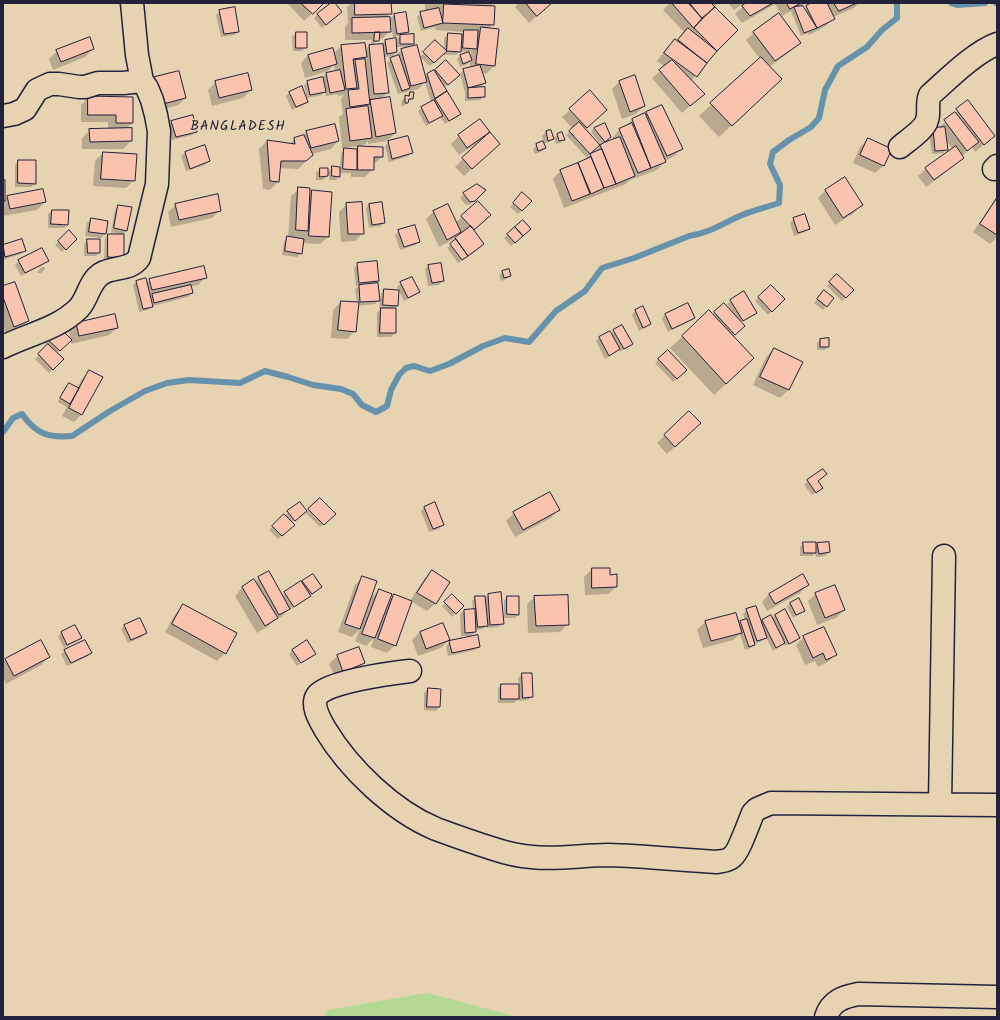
<!DOCTYPE html>
<html>
<head>
<meta charset="utf-8">
<style>
  body { margin:0 }
  #map { position:relative; width:1000px; height:1020px; overflow:hidden; background:#e6d3b1; font-family:Kalam,sans-serif }
  canvas { display:block }
  .frame { position:absolute; inset:0; border:4px solid #22223b; pointer-events:none }
</style>
</head>
<body>
<div id="map">
<canvas width="1000" height="1020"></canvas>
<div class="frame"></div>
</div>
<script>
const ctx = document.querySelector('canvas').getContext('2d');
ctx.lineJoin = 'round';
function fill(path, color) { ctx.fillStyle = color; ctx.fill(path, 'evenodd'); }
function stroke(path, color, width, dash) { ctx.strokeStyle = color; ctx.lineWidth = width; ctx.lineCap = dash ? 'butt' : 'round'; ctx.setLineDash(dash || []); ctx.stroke(path); }
function label(font, color, halo, rows, align = 'center') {
  ctx.font = font + ' Kalam,sans-serif'; ctx.lineWidth = 3; ctx.setLineDash([]); ctx.textBaseline = 'middle'; ctx.strokeStyle = halo; ctx.fillStyle = color; for (const [text, x, y, turn = 0] of rows) {
    ctx.save(); ctx.translate(x, y); ctx.rotate((+turn || 0) * Math.PI / 180); ctx.textAlign = isNaN(turn) ? turn : align; if (halo) ctx.strokeText(text, 0, 0); ctx.fillText(text, 0, 0); ctx.restore();
  }
}
const green = new Path2D(`
  M427 993 518 1017H324L327 1010Z`);
const shadow = new Path2D(`
  M287 3H323L304 21Z
  M328 3H333L337 15 322 28 314 18 330 5Z
  M352 3H390L391 13 386 18 389 19 394 15 405 13 408 32 404 36 413 43 409 47H396V52L393 56 384 57 388 92 381 99 395 133 387 141 368 144V141L362 147 382 157 373 165V169L365 177H351V173H339V176L336 180H329V174L323 180H316V173L320 169H327V173L332 168H340L341 153 345 148 357 150 360 146 342 148 339 117 343 114 341 99 344 95 338 96V94L326 96 325 91 322 95 306 98 307 101 304 105 292 110 286 96 290 92 307 97 304 85 308 82 323 77 326 74 335 72 334 65 328 71 305 78 301 63 308 55 333 54 341 46 364 44 365 51 369 46 381 45 385 41 397 47V39L400 36 393 37 391 22H389L390 31 382 39H378L374 44H371L372 40H345V27L348 23 347 7Z
  M425 3H494L491 6 493 24 488 29 494 66 486 74 482 73 485 83 481 86 477 87 484 97 480 100 465 101V92L460 74 464 70 470 69V61L468 64 460 67 457 59 460 56 471 58V52L460 51 456 55H442L430 66 420 57 435 42 444 50V38L448 34H461L464 32 435 30 436 27 421 31 417 17 421 13 425 12Z
  M519 3H551L529 23 515 7Z
  M670 3H719L714 7 737 30 716 52 691 81 703 94 682 113 652 78 665 67 657 61 667 48 675 41H676L684 32 663 10ZM707 13 708 15 695 29 694 28 700 19Z
  M728 3H744L734 10Z
  M747 3H807L801 6 804 10 813 3H859L854 8 833 17 834 18 826 26 809 35 808 33 801 36 791 11 782 16 775 4 742 23 735 14Z
  M220 11 238 31 235 35 221 37 216 15Z
  M296 33 306 47 302 51H293L292 37Z
  M754 33 799 43 792 50 769 67V91L719 137 699 116 760 59 746 40Z
  M93 49 85 57 53 70 49 59 57 51Z
  M402 50 425 77 427 75 434 72 446 61 455 78 444 88 460 114 457 117 445 124 440 117 426 126 418 111 431 102 425 82 418 89 398 94 387 63Z
  M152 79 185 98 178 105 151 113Z
  M620 81 644 106 636 114 622 119 612 89Z
  M216 82 251 90 243 98 212 106 208 90Z
  M410 93 412 98 404 106H401L402 100Z
  M89 97 132 123 125 130 131 141 123 149H82V138L90 130H108V122H81V105Z
  M968 102 994 136 975 152 972 147 962 156 963 157 955 165 926 187 918 176 926 169 953 149 946 141 947 149 943 153 932 154 929 133 937 129Z
  M570 110 598 117 584 130 599 145 587 157 593 154 600 146 601 148 603 147 591 132 594 128 609 137 602 144 613 140 612 138 619 130 624 128 632 120 647 113 682 149 674 156 665 161 657 170 630 180 626 184 564 208 553 179 560 171 584 161 587 158 566 135 573 129 562 117Z
  M480 121 498 144 464 176 455 167 479 143V142L459 155 451 144 459 136Z
  M172 122 196 131 192 135 172 140 168 126Z
  M550 131 552 139 549 142 543 144 545 148 541 152 535 154 533 149 537 145 544 142 542 136 546 132Z
  M307 132 338 141 331 149 312 154V155L298 169 279 168 278 182 270 190 263 189 259 149 267 141 289 144 295 139 302 136Z
  M557 135 563 140 560 143 556 144 554 138Z
  M408 137 412 153 408 156 389 162 385 146 388 142Z
  M868 139 890 150 883 166 875 173 853 163 860 147Z
  M204 146 209 161 205 165 186 171 181 156 185 153Z
  M103 153 134 180 126 188 93 186 95 161Z
  M19 161 35 183 31 187H15V165Z
  M3 182 4 200 7 197 45 202 37 210 3 216Z
  M299 189 309 195 313 191 328 237 320 244 302 243 301 253 297 257 282 255 284 241 288 238 291 196Z
  M485 190 470 204 466 205 460 198 464 194Z
  M826 190 861 205 854 213 835 225 818 198Z
  M997 196V237L990 244 973 232Z
  M519 197 530 201 518 214 510 207Z
  M347 204 363 233 355 241 341 242 339 212Z
  M369 204 384 223 381 226 369 228 366 208Z
  M176 205 220 210 212 218 171 227 168 212Z
  M119 206 127 230 123 234V257L104 261 105 238 108 235H120V234L111 232 115 210Z
  M52 211 67 225 64 228H48V214Z
  M433 212 455 223 462 217 482 223 473 231 483 244 475 252 458 263 447 248 463 234 460 231 452 240 439 247 426 219Z
  M91 219 106 221 105 234 101 238 85 236 87 223Z
  M794 219 809 228 805 232 794 236 790 223Z
  M523 221 526 232 511 246 504 238Z
  M399 231 419 242 415 245 400 250 395 235Z
  M69 232 75 239 62 252 55 245Z
  M22 240 25 250 21 254 3 260V246Z
  M88 240 99 252 96 256H84V244Z
  M47 260 44 264 21 276 15 265 19 261Z
  M358 264 378 281 374 284 379 299H380L375 304 357 306 355 331 347 339 331 338 333 310 341 302 357 303 355 289 359 286H356L354 268Z
  M429 266 443 281 439 285 428 286 425 269Z
  M42 267H45V269L41 273H38V271Z
  M503 272 510 276 506 279 501 281 499 275Z
  M837 275 853 290 842 301 827 286Z
  M206 277 198 285 190 287 192 293 188 297 152 306 148 310 139 312 133 285 136 282 146 283 150 280Z
  M401 283 419 292 415 295 404 301 397 287Z
  M771 286 784 299 768 315 755 301Z
  M3 287 28 321 20 329 6 334 3 325Z
  M384 290 397 306 393 309 395 333 391 337H377V313L382 308H379L381 294Z
  M824 291 826 306 823 310 814 303Z
  M731 301 755 312 740 323 743 326 732 337 741 370 714 395 670 348 709 312 712 315 724 304 732 312 727 304Z
  M643 308 650 323 646 327 639 331 632 315 635 311Z
  M665 315 694 318 690 321 668 332 662 318Z
  M76 323 117 328 109 335 71 344 69 331Z
  M622 326 632 343 628 347 620 352 619 350 605 359 596 341 599 338 609 332 610 334Z
  M58 328 70 340 56 353 62 359 49 373 35 359 48 346 43 342Z
  M820 340 828 346 825 350H817V343Z
  M774 349 802 362 788 390 780 398 753 385 766 357Z
  M668 351 686 370 673 382 655 363Z
  M90 371 81 415 74 422 62 416 67 407 58 402 65 388 69 384 77 388 82 379Z
  M689 412 692 431 667 454 657 443Z
  M826 474 817 481 818 491 812 495 804 485 808 481Z
  M549 494 558 510 551 518 515 537 506 521 514 513Z
  M320 499 334 514 320 527 305 512 292 523 290 528 278 539 269 530 299 503 307 512Z
  M425 507 442 525 439 529 429 532 421 511Z
  M804 543 815 547 818 545 829 552 825 556 816 557 815 553 812 556H800V547Z
  M592 569 609 576 616 587 608 594 585 595 584 577Z
  M432 572 449 582 435 604 427 611 411 601 395 645 387 653 371 647 374 638 366 646 355 641 360 629 352 637 338 632 355 585 363 577 370 599 379 590 387 603 394 596 410 601 424 579Z
  M259 578 282 596 303 582 321 587 306 599 290 610 289 609 281 617 273 621 269 626 257 633 235 596 242 588 254 580 255 582Z
  M807 585 800 593 767 611 762 602 769 594Z
  M816 594 844 610 836 618 817 625 808 601Z
  M488 595 503 623 499 627 487 628V626L483 629 475 630V632L471 636H461L460 614 464 610H473L472 601 476 597 484 599Z
  M452 596 462 606 452 617 442 606Z
  M507 597 518 614 515 618H504V601Z
  M535 597 568 624 560 632 528 633 527 604Z
  M790 603 804 610 800 614 793 618 787 607Z
  M184 605 236 634 225 653 217 661 165 632 176 613Z
  M747 610 760 623 763 620 772 619 775 615 798 638 795 642 785 646 784 643 773 651 766 637 762 641 754 644 751 648 745 650 740 634 733 640 703 648 697 630 705 622 736 614 739 624 745 620 743 614Z
  M125 625 145 633 142 637 128 643 121 629Z
  M74 626 80 638 77 641 64 648 58 637 61 633Z
  M420 632 449 640 441 648 418 656 412 640Z
  M804 637 836 654 828 662 818 667 815 661 805 665 796 645Z
  M450 642 479 647 475 650 448 656 446 646Z
  M358 648 364 663 356 671 336 679 329 664 337 656Z
  M293 650 315 654 297 666 289 654Z
  M65 651 91 653 87 657 67 666 61 654Z
  M49 657 41 665 6 684 3 677V662L6 660Z
  M522 674H531L532 697 528 700 519 701V698L514 703H498V688L501 685H519L518 678Z
  M428 689 439 707 436 711 424 710V693Z`);
const stream = new Path2D(`
  M951 3 958 5 985 3
  M996 3H997
  M3 432 13 418 22 414C36 434 48 438 72 436L110 411 145 391 167 383 189 380 240 383 265 371 288 377 313 385 341 389 353 394 362 405 376 412 387 406 391 390 399 375 406 368 414 366 430 371 449 364 483 346 505 338 529 342 556 311 585 291 602 268 634 258 689 236C710 233 723 223 742 215 754 210 767 207 779 203L780 185 770 164 773 152 789 140 811 127 819 118 825 90 838 66 867 47 882 30 897 18V3`);
const building = new Path2D(`
  M301 3H324L313 14Z
  M331 3H335L342 12 326 25 317 14Z
  M355 3H391L392 14 355 15Z
  M526 3H552L537 16Z
  M672 3H688L702 18 694 28Z
  M690 3H711L715 7 702 18Z
  M746 3H773L750 16 742 6Z
  M787 3H801L790 9Z
  M811 3H827L835 19 817 28 806 6Z
  M834 3H857L839 11Z
  M444 4 495 6 494 25 443 23Z
  M803 6 817 28 804 33 794 7Z
  M235 7 239 32 224 34 219 10Z
  M715 7 738 30 717 51 694 28Z
  M439 8 443 23 424 28 420 12Z
  M406 12 409 32 397 34 394 14Z
  M779 13 801 43 775 61 753 32Z
  M390 17 391 32 352 33V18Z
  M481 27 499 29 495 66 476 64Z
  M688 28 717 51 707 63 678 40Z
  M464 30H478L477 49 463 48Z
  M296 32H307V48H296Z
  M375 32H380L379 41H374Z
  M448 33 462 34 461 52 447 51Z
  M414 34V44H400V35Z
  M90 37 94 49 61 62 56 50Z
  M396 38 397 52 387 54 385 40Z
  M675 39 707 63 697 77 664 53Z
  M435 40 447 51 434 63 423 52Z
  M365 43 367 57 353 59 357 88 346 89 341 45Z
  M383 44 389 93 374 94 369 45Z
  M417 45 427 82 411 86 401 49Z
  M333 48 337 64 313 71 308 55Z
  M469 52 472 60 463 64 460 55Z
  M399 55 410 88 402 91 390 58Z
  M761 57 782 79 732 126 710 103Z
  M365 59 370 104 350 107 348 90 359 89 355 60Z
  M446 60 460 75 448 85 435 70Z
  M672 60 705 94 690 106 659 70Z
  M480 65 486 83 468 88 463 69Z
  M340 70 345 90 330 93 326 73Z
  M434 70 447 91 435 99 427 74Z
  M179 71 186 98 159 105 151 78Z
  M248 73 252 90 219 98 215 81Z
  M635 75 645 106 630 112 619 81Z
  M323 77 326 92 310 95 307 81Z
  M302 86 308 102 296 107 289 92Z
  M485 87V97L468 98V88Z
  M590 90 607 110 587 128 569 109Z
  M447 91 461 114 449 121 435 99Z
  M410 92H414L413 99H409L408 103H405V95L409 96Z
  M88 96 133 97V123H116V115H88Z
  M390 97 396 133 376 137 370 100Z
  M434 100 443 116 429 123 421 107Z
  M968 100 995 136 984 145 956 109Z
  M662 105 683 149 667 156 646 112Z
  M368 106 372 138 350 141 346 109Z
  M955 112 979 142 967 151 944 120Z
  M645 113 666 162 651 168 632 119Z
  M193 115 197 132 176 137 171 121Z
  M480 119 490 132 467 148 458 135Z
  M579 122 600 145 590 154 569 131Z
  M605 123 611 137 605 142 594 128Z
  M632 123 651 168 638 173 619 129Z
  M335 124 339 141 311 148 306 131Z
  M945 127 948 150 935 151 933 128Z
  M132 128V141L90 142 89 129Z
  M551 130 554 139 548 141 546 131Z
  M490 132 500 144 472 169 462 158Z
  M562 132 565 140 559 141 557 134Z
  M304 135 313 155 306 161H281L279 182 270 181 267 140 295 144 294 138Z
  M408 136 413 153 392 159 388 141Z
  M620 137 635 176 616 184 600 145 605 142Z
  M868 138 892 149 884 166 860 155Z
  M543 141 546 148 538 151 536 144Z
  M205 145 210 161 190 169 185 152Z
  M358 146 383 147V157H374V170H358Z
  M956 146 964 158 934 180 925 168Z
  M344 148 357 149V170L343 169Z
  M602 149 616 184 604 188 590 154Z
  M103 152 137 154 135 181 101 179Z
  M591 157 604 188 591 194 578 163Z
  M18 160H36V184L18 183Z
  M578 163 590 194 572 201 560 170Z
  M332 166 340 167V177L332 176Z
  M320 168H328V176L320 177Z
  M845 177 863 205 843 218 825 190Z
  M5 180V201H3V181Z
  M477 184 486 190 475 201 470 202 463 193Z
  M298 187 310 188 308 231 296 230Z
  M43 189 46 202 10 209 7 196Z
  M312 190 332 192 329 237 309 236Z
  M522 192 532 201 522 211 513 203Z
  M218 194 221 211 179 220 175 204Z
  M997 198V235L980 224Z
  M478 201 491 215 474 230 461 216Z
  M362 202 364 234H348L346 203Z
  M382 202 385 223 372 225 369 204Z
  M448 204 461 232 447 240 433 211Z
  M118 205 132 207 127 231 114 228Z
  M52 210H69L68 225 51 224Z
  M805 214 810 229 798 233 793 218Z
  M91 218 108 221 106 234 89 232Z
  M523 220 531 229 523 236 515 227Z
  M415 225 420 242 404 247 398 230Z
  M471 226 484 244 468 256 455 238Z
  M515 227 523 236 515 243 507 234Z
  M69 230 77 239 66 250 58 241Z
  M108 234H124V258L108 257Z
  M287 236 304 239 302 254 285 251Z
  M22 239 26 251 5 257 3 245Z
  M87 239H100V253H88Z
  M456 239 468 256 462 260 450 244Z
  M42 248 49 261 25 273 18 260Z
  M377 261 379 281 359 283 357 263Z
  M441 263 444 281 432 283 428 265Z
  M204 266 207 278 152 290 149 279Z
  M509 269 511 276 504 278 502 271Z
  M837 274 854 290 846 298 829 282Z
  M412 277 420 292 408 298 400 282Z
  M146 278 153 307 143 309 136 281Z
  M15 282 29 321 14 327 3 297V286Z
  M378 283 380 301 360 302 359 285Z
  M191 285 193 293 154 303 152 294Z
  M771 285 785 299 772 312 758 297Z
  M384 289 399 290 398 306 383 305Z
  M824 290 834 298 827 307 817 299Z
  M744 291 757 313 743 321 730 300Z
  M341 301 359 302 356 332 338 330Z
  M688 303 695 318 672 329 665 314Z
  M724 303 745 326 735 335 714 312Z
  M643 306 651 324 643 328 635 310Z
  M381 308H396V333H380Z
  M709 310 754 358 726 384 682 336Z
  M115 314 118 328 79 336 76 323Z
  M622 325 633 344 624 349 613 330Z
  M58 326 72 340 60 351 46 338Z
  M610 331 620 349 609 356 599 337Z
  M829 338V347H820V339Z
  M48 344 64 359 53 370 38 354Z
  M774 348 803 362 789 390 760 377Z
  M668 350 687 370 677 379 658 359Z
  M89 370 103 377 82 415 69 408Z
  M69 383 79 388 70 404 60 398Z
  M689 411 701 423 675 447 664 435Z
  M823 469 827 474 818 481 823 488 816 493 807 480Z
  M550 492 560 510 523 530 513 512Z
  M320 498 336 514 324 525 308 509Z
  M300 502 307 511 295 521 287 511Z
  M435 502 444 525 433 529 424 507Z
  M284 514 295 525 282 536 272 526Z
  M803 542H816V553H804Z
  M829 542 830 552 819 554 817 543Z
  M592 568H610V575L617 574V587L592 588Z
  M432 570 450 582 436 604 417 593Z
  M269 571 290 609 279 615 258 577Z
  M313 574 322 587 312 594 302 581Z
  M803 574 809 585 775 604 769 594Z
  M362 576 377 581 360 629 345 624Z
  M254 579 278 618 265 626 242 587Z
  M301 581 311 596 294 607 284 592Z
  M835 585 845 610 825 618 815 593Z
  M379 589 392 594 375 638 362 634Z
  M501 592 504 624 490 625 488 594Z
  M394 594 412 601 396 646 378 639Z
  M452 594 464 606 456 614 444 602Z
  M568 595 569 625 536 626 534 596Z
  M475 596H485L488 626 478 627Z
  M507 596H519V615L507 614Z
  M799 598 805 611 796 615 790 603Z
  M183 604 237 633 226 654 172 624Z
  M756 606 767 638 757 641 746 609Z
  M475 609 476 632 465 633 464 610Z
  M785 609 800 638 789 644 775 615Z
  M736 613 742 633 711 641 705 621Z
  M771 615 785 643 776 648 762 620Z
  M140 618 147 633 131 640 124 625Z
  M747 619 755 645 749 647 740 621Z
  M443 623 450 640 426 649 420 632Z
  M75 625 82 638 67 645 61 632Z
  M824 627 837 655 826 660 823 653 813 658 803 636Z
  M478 635 480 647 452 653 449 641Z
  M41 640 50 657 14 676 5 659Z
  M85 640 92 653 71 663 64 650Z
  M307 640 316 654 301 663 292 650Z
  M359 647 365 663 343 672 337 655Z
  M522 673H532L533 697 523 698Z
  M501 684H519V699H501Z
  M428 688 441 689 440 707H427Z`);
const minor = new Path2D(`
  M3 116 14 114 25 109 37 90 50 84H59L79 87H85L98 83H123L142 81
  M900 147C907 141 925 129 927 120 930 112 926 103 930 95 948 79 975 52 997 44
  M994 169 997 166
  M3 347C29 334 58 329 79 308 88 298 89 282 101 274 113 266 130 271 139 258L157 184 159 131 156 115 152 100 147 88 142 81 137 55 132 3
  M410 671C393 673 325 682 317 696 311 706 320 720 325 729 349 769 393 811 436 829 455 836 475 843 494 849 506 853 519 856 532 857 557 860 583 855 608 855 644 856 681 860 717 862 722 861 728 861 732 857 739 852 749 822 753 813L757 809 771 803 997 805
  M940 804 944 556
  M826 1017C831 1001 843 997 858 994L997 997`);
const quarterNames = [
  ["BANGLADESH",238,128]
];
fill(green, '#b3d995');
fill(shadow, '#0003');
stroke(stream, '#6692ab', 6);
fill(building, '#fac3ad');
stroke(building, '#22223b', 1);
stroke(minor, '#22223b', 25);
stroke(minor, '#e6d3b1', 22);
ctx.letterSpacing = '1px';
label('14px', '#22223b', '#e6d3b1', quarterNames);
ctx.letterSpacing = '0px';
</script>
</body>
</html>
